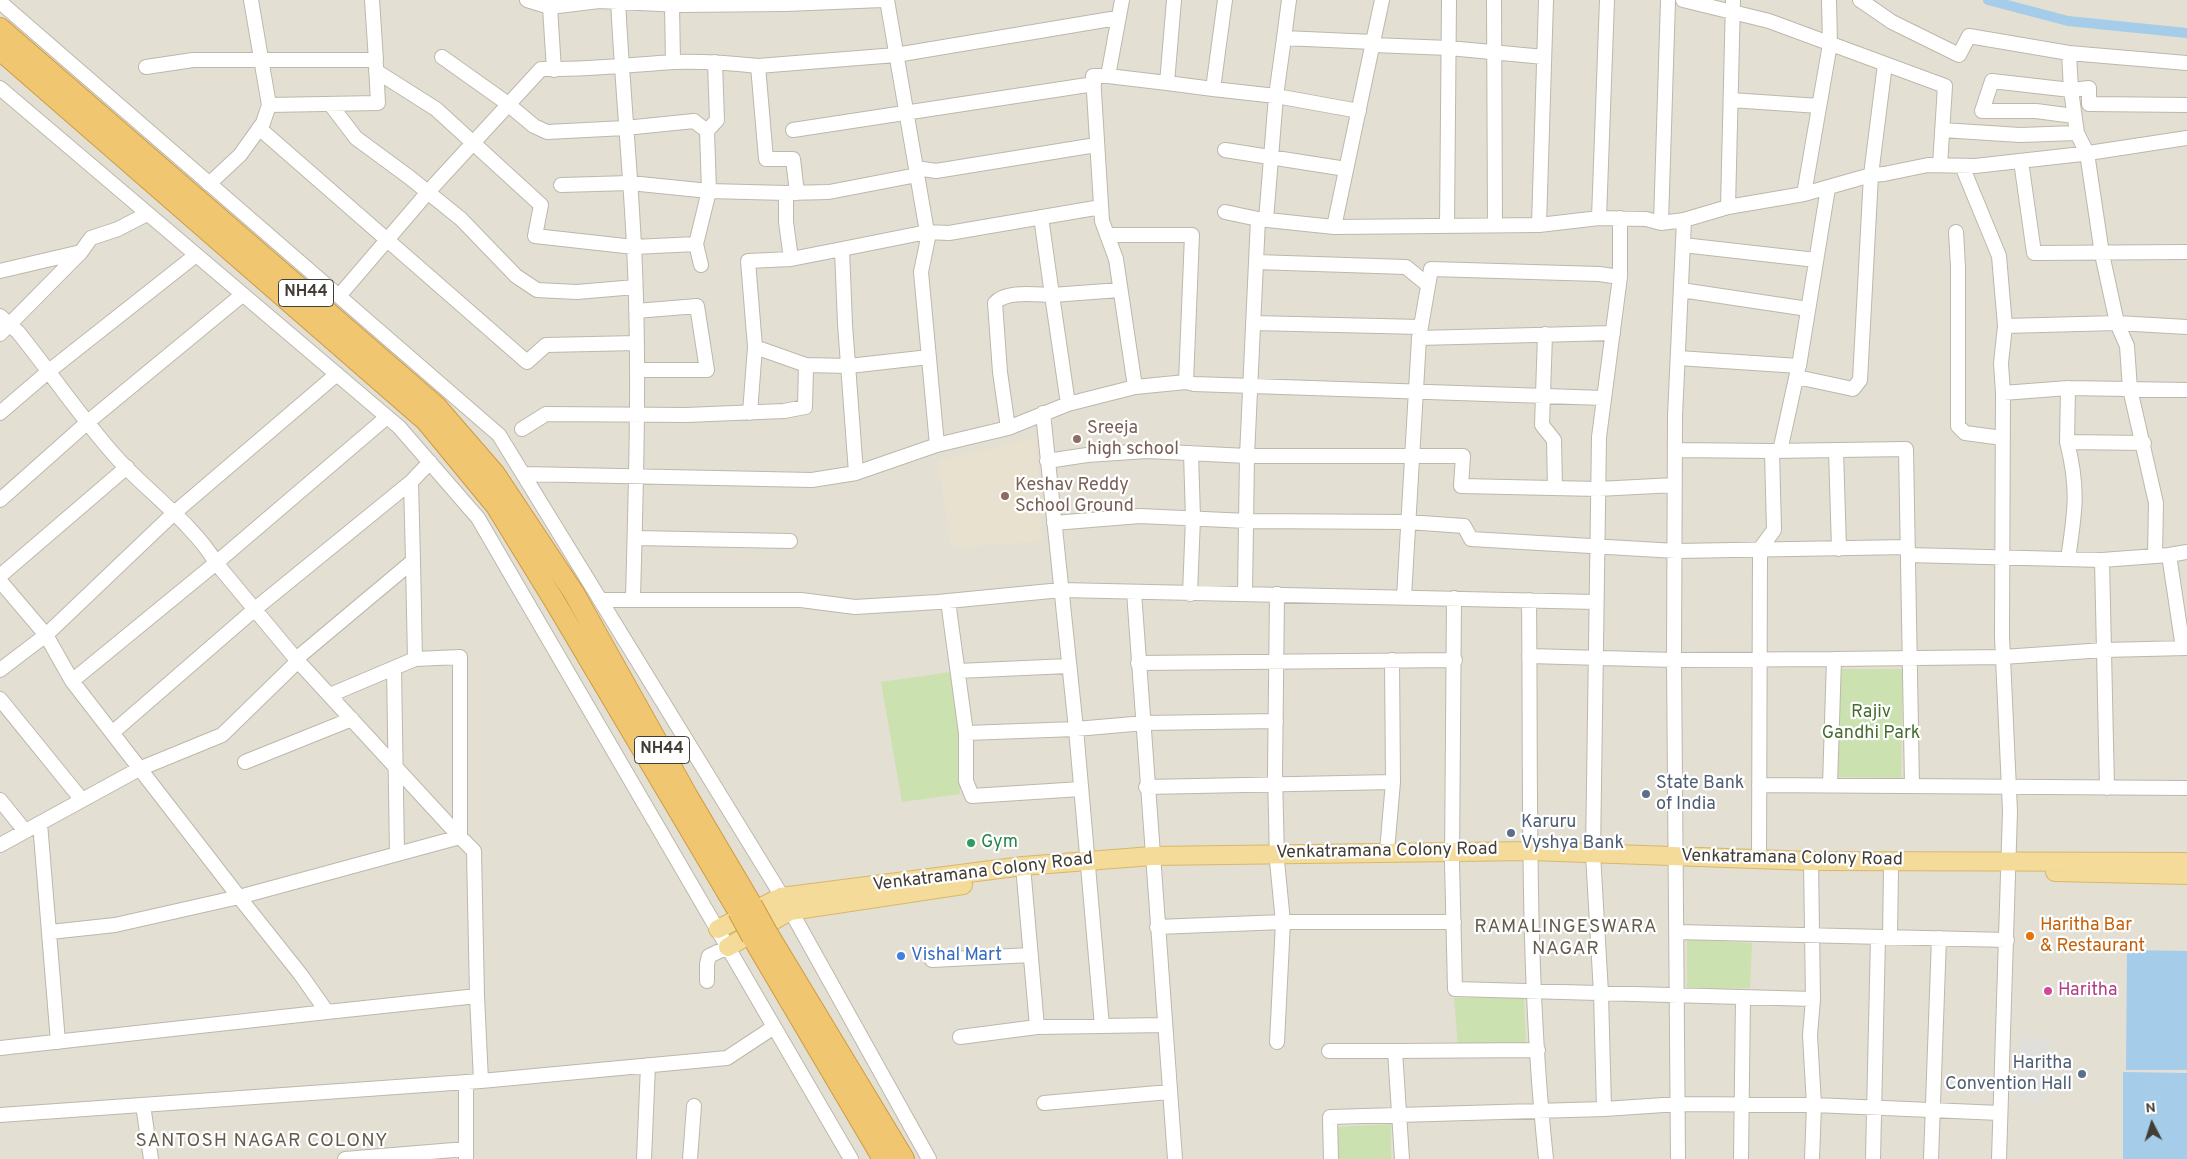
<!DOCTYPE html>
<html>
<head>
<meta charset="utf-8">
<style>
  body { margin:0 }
  #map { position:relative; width:2187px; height:1159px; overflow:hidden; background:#f0ede4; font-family:Overpass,sans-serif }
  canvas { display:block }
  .north { position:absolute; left:2127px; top:1099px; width:50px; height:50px; -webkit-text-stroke:4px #fff; paint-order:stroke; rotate:355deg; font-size:14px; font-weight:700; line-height:20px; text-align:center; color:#423d35 }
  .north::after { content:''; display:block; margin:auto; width:18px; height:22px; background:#423d35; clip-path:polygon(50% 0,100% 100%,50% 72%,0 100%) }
</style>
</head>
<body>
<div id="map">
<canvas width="2187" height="1159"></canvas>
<div class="north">N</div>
</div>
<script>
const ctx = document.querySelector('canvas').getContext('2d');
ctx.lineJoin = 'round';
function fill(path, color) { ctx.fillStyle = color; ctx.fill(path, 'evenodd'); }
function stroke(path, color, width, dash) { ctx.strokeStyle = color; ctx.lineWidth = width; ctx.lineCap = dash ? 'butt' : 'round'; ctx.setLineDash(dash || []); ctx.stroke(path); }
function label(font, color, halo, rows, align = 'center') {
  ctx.font = font + ' Overpass,sans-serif'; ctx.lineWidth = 4.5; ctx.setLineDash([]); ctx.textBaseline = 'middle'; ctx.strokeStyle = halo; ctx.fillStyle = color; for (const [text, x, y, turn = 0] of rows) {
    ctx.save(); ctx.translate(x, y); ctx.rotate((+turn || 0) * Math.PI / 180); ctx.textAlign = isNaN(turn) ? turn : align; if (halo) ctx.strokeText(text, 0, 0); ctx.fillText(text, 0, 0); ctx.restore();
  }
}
const residential = new Path2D(`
  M0 0H2187V1159H0Z`);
const education = new Path2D(`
  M1036 438 1042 541 951 548 938 461Z`);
const green = new Path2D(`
  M1840 669H1903L1901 778 1838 777Z
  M958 671 960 794 902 802 881 682Z
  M1687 939 1752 943 1750 988 1687 989Z
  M1524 996 1526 1046H1458L1454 998Z
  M1391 1124V1159H1337L1336 1127Z`);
const parking = new Path2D(`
  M2020 1037 2050 1039 2045 1102 2017 1101Z`);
const water = new Path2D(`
  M2127 950 2187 951V1070H2126Z
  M2123 1072 2187 1073V1159H2123Z`);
const canal = new Path2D(`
  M1988 0 2068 21 2187 33`);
const minor = new Path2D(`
  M527 0 550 7 599 1 680 5 786 4 882 0
  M618 0C622 82 630 164 634 246 640 364 636 481 633 599
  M1122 0 1108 76 1167 83 1174 0
  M1225 0 1213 89 1276 96 1266 220
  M1289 0 1284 38 1373 42 1334 227
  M1494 0 1495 225
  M1683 0 1769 21 1945 86 1940 165
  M1860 0 1892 22 1959 55 1969 36 2069 53 2187 63
  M0 2 499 435 788 906 929 1159
  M672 5 673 62
  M550 7 554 70
  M1284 38 1276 96 1359 111
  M1373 42 1382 0
  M1373 45 1449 48 1544 57
  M2069 53 2071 90 2077 133 2087 153 2102 254 2117 323 2127 346 2130 389 2156 503 2155 556
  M442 57 504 101 534 126 547 132 625 128 694 121 707 131
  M146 67 193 60H376L372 0
  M376 71 436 109 541 205 535 236 634 247 696 244 701 265
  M1108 76H1093L1102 221 1116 259 1135 387
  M1167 83 1213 89
  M0 88 399 427 478 518 851 1159
  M1731 100 1819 106
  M330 104 356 138 409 177 461 219 516 276 537 290 577 292 635 287
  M269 105 378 103 376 65
  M2074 116 2036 111H1982L1992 81 2071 90 2089 88V104L2187 105
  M259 128 527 362 546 345 637 343
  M793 130 1094 84
  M1942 130 2020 135 2077 133
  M1225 150 1346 169
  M2021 161 2034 253 2187 252
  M1962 166 1999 256 2005 326 2001 363 2003 393 2002 636 2010 811 1999 1159
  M916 168 936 171 1096 145
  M917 175 829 192 786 193V222L791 259 748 261 755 347 806 365 849 366 929 357
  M209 184 240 155 263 123 269 105 251 0
  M561 185 630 183 709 191 707 131 717 120 715 62
  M797 193 793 159H766L758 66 896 55 1117 18
  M1804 194 1830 44 1829 0
  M1728 207 1733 0
  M1225 212 1258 219 1334 227 1539 225 1599 218 1646 219 1661 223 1684 220 1728 207 1804 194 1871 175 1884 174 1928 165 1975 166 2082 154 2187 138
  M1599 218 1607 0
  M1661 223 1668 0
  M1539 225 1546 0
  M1447 226 1449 0
  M1956 232 1958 267V426L1965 433 2003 438
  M1107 235H1192L1186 382
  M696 244 709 191 786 193
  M1683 245 1816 260
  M791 259 842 249
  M1256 262 1406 267 1428 285
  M0 271 81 252 91 238 118 229 147 214
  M1681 290 1808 309
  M339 296 428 192 541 69C586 70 629 65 673 62 702 61 730 63 758 66
  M636 311 697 306 707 370H638
  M0 316 18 332C51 373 82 419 117 458 146 490 196 527 216 563L296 659 460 837 239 897 72 681 46 635 173 514 337 374
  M1253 323 1421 327
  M2005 326 2117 323 2187 327
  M1613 333 1419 338 1431 269 1599 274 1620 277
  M0 334 81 252
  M1545 334 1542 425 1554 440 1555 488
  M1678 358 1799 366 1828 188
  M1797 377 1853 389 1860 380 1871 175 1885 64
  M2068 388 2067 442 2144 443
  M2003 393 2068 388 2187 390
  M1068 404 1052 295 1120 290
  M0 413 49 371 196 255
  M750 413 755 347
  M1043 413 1076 729 1102 1026
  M1008 428 1000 372 995 303C1006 290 1037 295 1052 295L1041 217
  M522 429 546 414 686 415 784 411 805 407 806 365
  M2067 442C2079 489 2075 512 2068 559
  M937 445 1008 428 1068 404 1135 387 1186 382 1194 384 1604 398
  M1675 450 1772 451 1774 530 1760 549 1759 860
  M1836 450 1839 549
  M1772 451 1906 449 1912 785
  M1780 451 1798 369
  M1047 461 1087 455 1147 451 1247 456H1463L1461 486 1598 489 1675 485
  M856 473 845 324 842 249 927 232 949 233 1101 207
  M523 474 812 480 856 473 937 445 921 272 928 238 887 0
  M0 500 89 421 242 295
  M1054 523 1140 516 1247 521 1408 522 1464 526 1471 539 1676 551 1908 547
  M635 538 790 541
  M1908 555 2102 560 2107 788
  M2169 555 2183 648
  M2102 560 2169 555 2187 552
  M413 561 415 659
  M0 576 127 467
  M0 581 46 635 0 670
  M1134 592 1175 1159
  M1245 593 1247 456 1258 219
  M1190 594 1193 518 1191 453
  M1404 597 1419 338
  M1454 598 1452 862 1455 989 1813 999
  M600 600H801L855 607 938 602 1061 590 1596 602
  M1529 600C1531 786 1526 974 1546 1159
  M948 601 966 733V781L972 796 1081 789
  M1529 656 1674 660 1834 659 1830 785
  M296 659 413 561 411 482 430 462
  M1834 659 2003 657 2104 650 2187 648
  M1138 663 1455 660
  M394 668 397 854
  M958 671 1068 666
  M72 681 216 563 387 417
  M330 695 415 659 460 657V837L474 851 477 996
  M0 699 82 800
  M112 733 255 609 411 482
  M966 733 1076 729 1145 723 1276 721
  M245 762 352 719
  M1759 785 2187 788
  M1146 787 1393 782
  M0 800 25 831
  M40 823 58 1042
  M0 845 139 769 222 735 298 661
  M1387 851 1393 782 1392 660
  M1811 861 1813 999 1810 1035 1814 1105 1812 1159
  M1023 866 1037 1027
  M1157 927 1283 922H1454
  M50 932 115 925 239 897 301 975 327 1012 477 996 481 1081 727 1058 774 1027
  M1677 932 2007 940
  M1890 937 1891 869
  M932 960 1031 955
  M707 981V964L709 956 728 947
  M960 1037 1037 1027 1164 1025
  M1277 1042 1283 922 1277 861 1275 772 1277 594
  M0 1048 327 1012
  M1329 1051H1395
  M1044 1103 1169 1092
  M143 1105 151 1159
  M1604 1109 1601 993 1593 854 1599 437 1620 277V218
  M0 1115 481 1081
  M345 1159 466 1149
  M466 1159V1082
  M644 1159 648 1065
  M690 1159 694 1106
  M1331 1159 1330 1117 1604 1109 1679 1104 1814 1105 2000 1113
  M1402 1159 1395 1051 1538 1050
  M1678 1159 1674 660 1675 416 1684 220
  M1741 1159 1743 997
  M1873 1159 1878 937
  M1931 1159 1939 938`);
const major = new Path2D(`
  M2055 872 2187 875
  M718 929 781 897 1023 866 1152 856 1531 851 1811 861 2187 862
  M728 947 790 911 963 885`);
const highway = new Path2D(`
  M0 28 436 406 495 474 574 593 687 795 752 905
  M0 50 426 421 496 506 555 602 738 911
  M768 934 904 1159
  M752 937 883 1159`);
const highwayBridge = new Path2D(`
  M752 905 768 934
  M738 911 752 937`);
const markers = [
  [1077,439,5,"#8d6e63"],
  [1005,496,5,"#8d6e63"],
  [1646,794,5,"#5c6f8a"],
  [1511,833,5,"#5c6f8a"],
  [971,843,5,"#2e9e5b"],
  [2030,936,5,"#e8710a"],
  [901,956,5,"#3f7fe0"],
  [2048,991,5,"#d1479c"],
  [2082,1074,5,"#5c6f8a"]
];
const shields = [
  [306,293,55],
  [662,750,55]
];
const shieldNames = [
  ["NH44",306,293],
  ["NH44",662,750]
];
const educationNames = [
  ["Sreeja",1087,429],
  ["high school",1087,450],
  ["Keshav Reddy",1015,486],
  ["School Ground",1015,507]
];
const parkNames = [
  ["Rajiv",1871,713],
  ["Gandhi Park",1871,734]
];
const serviceNames = [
  ["State Bank",1656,784],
  ["of India",1656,805],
  ["Karuru",1521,823],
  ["Vyshya Bank",1521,844],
  ["Haritha",2072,1064,"right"],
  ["Convention Hall",2072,1085,"right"]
];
const leisureNames = [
  ["Gym",981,843]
];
const streetNames = [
  ["Venkatramana Colony Road",1387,852,-1],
  ["Venkatramana Colony Road",1792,859,1],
  ["Venkatramana Colony Road",983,873,-7]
];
const foodNames = [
  ["Haritha Bar",2040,926],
  ["& Restaurant",2040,947]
];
const shopNames = [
  ["Vishal Mart",911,956]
];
const hotelNames = [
  ["Haritha",2058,991]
];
const neighbourhoodNames = [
  ["RAMALINGESWARA",1566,928],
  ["NAGAR",1566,950],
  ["SANTOSH NAGAR COLONY",262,1142]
];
fill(residential, '#e4dfd3');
fill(education, '#e8e1cf');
fill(green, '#cbe1b0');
fill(parking, '#e1dfdc');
fill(water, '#a5cce8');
stroke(canal, '#a5cce8', 10);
stroke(minor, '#beb7ab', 16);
stroke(major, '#d7b86b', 20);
stroke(highway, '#cd9b41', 22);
stroke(minor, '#fff', 14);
stroke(major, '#f4db99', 18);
stroke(highway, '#f0c670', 20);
stroke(highwayBridge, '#cd9b41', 22, []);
stroke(highwayBridge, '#f0c670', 20);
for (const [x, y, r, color] of markers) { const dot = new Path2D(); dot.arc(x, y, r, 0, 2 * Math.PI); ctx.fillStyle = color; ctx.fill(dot); stroke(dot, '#fff', 2); }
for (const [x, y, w] of shields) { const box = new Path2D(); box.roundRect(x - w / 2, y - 13.5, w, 27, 4); ctx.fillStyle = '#fff'; ctx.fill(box); stroke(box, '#423d35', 1); }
label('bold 16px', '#423d35', null, shieldNames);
label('18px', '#785e54', '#fff', educationNames, 'left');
label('18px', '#466d2e', '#fff', parkNames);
label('18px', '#4e5e75', '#fff', serviceNames, 'left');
label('18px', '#27864d', '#fff', leisureNames, 'left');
label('18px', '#423d35', '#fff', streetNames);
label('18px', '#c56008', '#fff', foodNames, 'left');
label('18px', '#366cbe', '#fff', shopNames, 'left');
label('18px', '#b23c85', '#fff', hotelNames, 'left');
ctx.letterSpacing = '1px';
label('19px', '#645b4d', '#fff', neighbourhoodNames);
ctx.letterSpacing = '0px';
</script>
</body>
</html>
